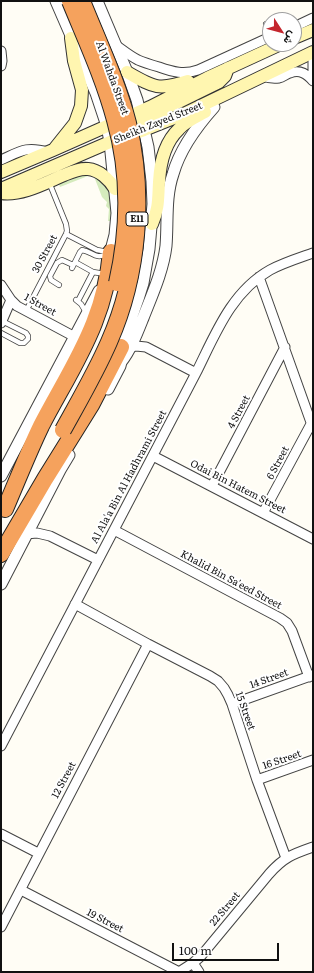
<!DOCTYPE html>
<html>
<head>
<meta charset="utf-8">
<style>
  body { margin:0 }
  #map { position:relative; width:314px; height:973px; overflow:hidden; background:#fffdf5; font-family:Literata,Vazirmatn,serif }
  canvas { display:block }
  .frame { position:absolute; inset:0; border:2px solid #111; pointer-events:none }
  .north { position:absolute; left:262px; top:12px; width:40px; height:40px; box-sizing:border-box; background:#fff; border:1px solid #a0a0a0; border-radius:50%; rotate:126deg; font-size:11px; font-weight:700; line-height:16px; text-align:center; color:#111 }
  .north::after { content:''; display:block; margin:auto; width:14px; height:18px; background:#c4262e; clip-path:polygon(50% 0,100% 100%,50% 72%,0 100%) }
  .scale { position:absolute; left:172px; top:943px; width:107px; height:18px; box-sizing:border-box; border:2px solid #111; border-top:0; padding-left:5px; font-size:12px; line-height:14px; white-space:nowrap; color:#111; -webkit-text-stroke:3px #fff; paint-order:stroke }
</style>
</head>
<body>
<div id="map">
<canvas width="314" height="973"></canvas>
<div class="frame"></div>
<div class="north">ش</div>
<div class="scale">100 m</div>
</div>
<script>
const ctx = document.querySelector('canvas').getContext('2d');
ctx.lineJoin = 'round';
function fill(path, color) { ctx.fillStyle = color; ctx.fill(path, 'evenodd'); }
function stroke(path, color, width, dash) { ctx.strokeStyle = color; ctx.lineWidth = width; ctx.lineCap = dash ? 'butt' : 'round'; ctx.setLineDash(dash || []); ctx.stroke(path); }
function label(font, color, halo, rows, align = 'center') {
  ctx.font = font + ' Literata,serif'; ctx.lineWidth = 4; ctx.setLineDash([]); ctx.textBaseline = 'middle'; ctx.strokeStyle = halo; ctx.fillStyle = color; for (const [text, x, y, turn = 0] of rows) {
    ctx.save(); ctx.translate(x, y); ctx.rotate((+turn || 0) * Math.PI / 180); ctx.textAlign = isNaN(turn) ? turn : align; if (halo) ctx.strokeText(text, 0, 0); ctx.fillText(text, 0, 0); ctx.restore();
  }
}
const green = new Path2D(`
  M89 173 88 176 60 187 58 182 73 177Z
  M96 177C99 179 104 182 106 185 112 193 112 211 110 221H108L109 209 106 206 107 202 102 197 95 179Z`);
const service = new Path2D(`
  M266 24 270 33
  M66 234 97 250 108 252
  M75 262 93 272 105 274
  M72 268 80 252 82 250C94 252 94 260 108 254
  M59 285 51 280 50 276 57 263 62 260 73 265
  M76 300 81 304 86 312
  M78 301 93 272
  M26 311 66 234 67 231 66 224 49 182
  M1 333 20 343H24L28 339V336L26 333 2 321`);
const minor = new Path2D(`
  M294 27 313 18
  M117 46C124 51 130 56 138 60 145 63 152 65 159 67 173 72 184 75 198 70L270 37
  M1 51 2 61 1 66
  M313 61V72
  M263 76C268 78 273 79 279 78 283 77 286 74 290 73 300 69 307 74 313 81
  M1 160C21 151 26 146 48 152
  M259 277 313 428
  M1 285 11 300 17 306 75 337
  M1 323 11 300
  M130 347 136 346 146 347 196 373
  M153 456 313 539
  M212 486 285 347
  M263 513 311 424
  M114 530 280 618 287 623 292 631 309 677
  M26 534 37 533 50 536 98 560
  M75 604 148 644 210 676 218 681 224 688 228 695 232 704 257 780 286 858
  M232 704 313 675
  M1 746 196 373C215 335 231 292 270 270 283 263 299 258 313 253
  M257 780 313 760
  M1 834 38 853
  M21 890 179 972
  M1 927 148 644
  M193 963 199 972
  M179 972 193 963 201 956 269 874C284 857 293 854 313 847`);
const tertiary = new Path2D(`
  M56 1 96 93 107 126 110 142 117 213 115 235 109 258
  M97 1 127 72 137 100 148 147 152 181 153 204 149 249 143 283 138 299 121 347V362L120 366 108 389
  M121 362C131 349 137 333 143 318 152 295 163 271 166 246 168 222 165 197 173 174 180 149 197 126 214 107
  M1 476 99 291
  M1 584 60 470 69 455`);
const secondary = new Path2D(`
  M294 38 313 30
  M127 72C153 87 158 91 188 81
  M122 129 152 115 219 82 225 76 228 68
  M55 148 75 123 81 106 82 90 74 61 71 38
  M1 172 53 150 150 107 207 78 281 44
  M1 189 110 142 144 130 184 114 313 52
  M1 193C22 196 45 183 64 175 71 172 79 168 88 169 99 170 109 179 115 189
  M152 224C159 208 158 199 159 182 160 163 165 142 179 129 186 121 196 117 205 112`);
const motorway = new Path2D(`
  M5 509C17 481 28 453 41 426 59 391 80 359 94 323 103 300 109 276 111 252
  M1 554 45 479 91 405 121 347`);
const motorwayBridge = new Path2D(`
  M70 1C86 40 104 79 115 120 130 173 129 230 117 283
  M63 430C79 401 96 372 109 342 139 274 145 194 128 123 117 81 98 41 82 1`);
const shields = [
  [137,219,22]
];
const shieldNames = [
  ["E11",137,219]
];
const streetNames = [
  ["Al Wahda Street",112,78,70],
  ["Sheikh Zayed Street",158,123,-22],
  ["30 Street",45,254,-62],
  ["1 Street",40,305,29],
  ["4 Street",239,412,-62],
  ["6 Street",278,463,-62],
  ["Al Ala'a Bin Al Hadhrami Street",129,477,-62],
  ["Odai Bin Hatem Street",238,487,27],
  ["Khalid Bin Sa'eed Street",231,580,28],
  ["14 Street",269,679,-20],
  ["15 Street",245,711,70],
  ["16 Street",282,760,-19],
  ["12 Street",64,780,-62],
  ["22 Street",225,909,-50],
  ["19 Street",105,921,27]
];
fill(green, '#d5ebbd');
stroke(service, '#444', 6);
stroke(minor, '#444', 11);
stroke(tertiary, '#444', 13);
stroke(secondary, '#333', 14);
stroke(motorway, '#222', 18);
stroke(service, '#fff', 4.5);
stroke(minor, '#fff', 9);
stroke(tertiary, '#fff', 11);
stroke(secondary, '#fff6b0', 12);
stroke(motorway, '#f5a25d', 16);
stroke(motorwayBridge, '#222', 18, []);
stroke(motorwayBridge, '#f5a25d', 16);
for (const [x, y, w] of shields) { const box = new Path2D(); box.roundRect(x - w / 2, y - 7, w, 14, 3); ctx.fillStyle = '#fff'; ctx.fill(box); stroke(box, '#111', 1); }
label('bold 9px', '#111', null, shieldNames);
label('10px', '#111', '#fff', streetNames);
</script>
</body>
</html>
